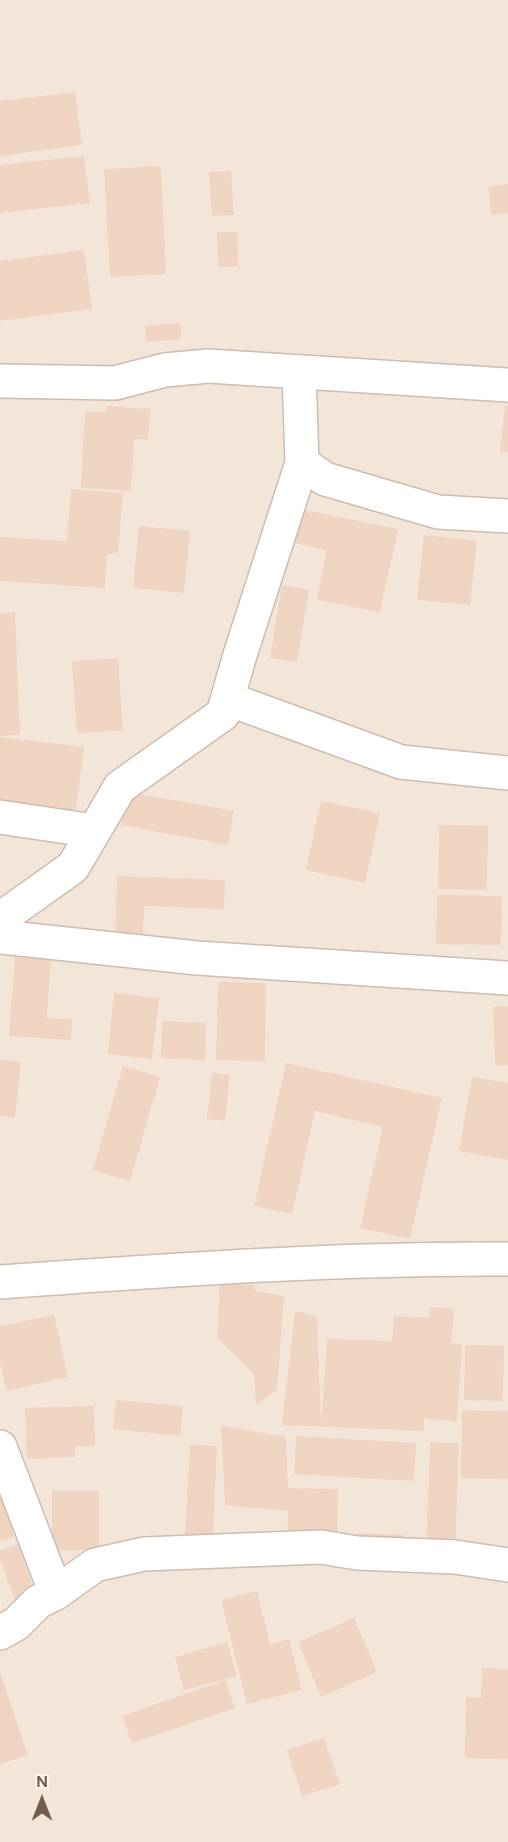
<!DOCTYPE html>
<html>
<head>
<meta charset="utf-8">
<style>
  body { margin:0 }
  #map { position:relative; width:508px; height:1842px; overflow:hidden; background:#fbf4e9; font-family:"DM Sans",sans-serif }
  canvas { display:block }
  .north { position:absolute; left:12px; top:1770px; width:60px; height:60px; -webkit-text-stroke:4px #fef8f0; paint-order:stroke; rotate:0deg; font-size:16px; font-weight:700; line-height:24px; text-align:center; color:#755c4e }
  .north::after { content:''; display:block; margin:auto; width:21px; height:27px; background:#755c4e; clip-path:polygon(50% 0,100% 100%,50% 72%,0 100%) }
</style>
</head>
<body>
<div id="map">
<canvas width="508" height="1842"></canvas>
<div class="north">N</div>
</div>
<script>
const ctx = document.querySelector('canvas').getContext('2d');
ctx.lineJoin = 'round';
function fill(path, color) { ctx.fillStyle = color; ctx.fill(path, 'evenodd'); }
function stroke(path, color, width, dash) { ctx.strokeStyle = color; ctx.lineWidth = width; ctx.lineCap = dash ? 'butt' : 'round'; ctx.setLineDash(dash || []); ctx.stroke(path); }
const residential = new Path2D(`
  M0 0H508V1842H0Z`);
const building = new Path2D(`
  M75 92 82 145 0 156V101Z
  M84 156 90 203 0 213V165Z
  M161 166 166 274 110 277 104 169Z
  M231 171 234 215 212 216 209 172Z
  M508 184V213L491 215 488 187Z
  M217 232H237L238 266 218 267Z
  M84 250 92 309 0 321V261Z
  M180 323 181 339 146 342 145 326Z
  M106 406 150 409 148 440 134 439 131 491 81 488 85 411 106 413Z
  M505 406H508V452L500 451Z
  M71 489 123 493 118 552 107 555 105 588 0 581V537L67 541Z
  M301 509 398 529 380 612 317 600 327 550 294 543Z
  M139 526 190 531 184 593 133 588Z
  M424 535 477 541 470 605 417 600Z
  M282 585 309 590 297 662 270 658Z
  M15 612 20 735 0 736V613Z
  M118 658 123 730 77 733 72 661Z
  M0 737 84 747 74 825 0 815Z
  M128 792 234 811 228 845 121 825Z
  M321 801 380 813 365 883 306 870Z
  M439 825 488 826 487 890 438 889Z
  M117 876 225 880 224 909 144 906 143 941H115Z
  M437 895 502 896 501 945 436 944Z
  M15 956 51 958 47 1018 72 1019 71 1040 9 1036Z
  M218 982 266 983 265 1061 216 1060Z
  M114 993 159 998 152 1059 108 1054Z
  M508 1006V1065L495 1066 493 1007Z
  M162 1021 206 1023 205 1060 161 1058Z
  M0 1060 21 1062 15 1118 0 1116Z
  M286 1063 442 1098 410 1239 360 1228 383 1127 315 1111 292 1214 254 1206Z
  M123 1066 160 1077 130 1181 93 1170Z
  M212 1073 230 1075 225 1121 207 1119Z
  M472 1077 508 1083V1160L459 1151Z
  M220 1283 253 1285 256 1291 284 1296 277 1390 256 1405 254 1374 217 1338Z
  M430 1307 454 1309 451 1343 462 1344 457 1422 424 1418V1431L282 1425 295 1311 317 1316 321 1424 327 1339 392 1341 394 1316 429 1318Z
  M54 1315 68 1377 7 1391 0 1363V1326Z
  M465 1345 504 1346 503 1401 464 1400Z
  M116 1400 183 1406 180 1436 113 1429Z
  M94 1406 95 1446H75V1457L27 1459 25 1408Z
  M462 1410 508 1411V1479L461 1478Z
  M221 1426 286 1437 288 1488 338 1489 337 1549 287 1548 288 1511 225 1505Z
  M296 1436 416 1443 414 1481 294 1474Z
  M430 1442 459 1443 455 1557 426 1556Z
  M190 1445 217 1446 213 1539 185 1537Z
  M52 1491H99V1550H52Z
  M3 1498 14 1537 0 1541V1499Z
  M358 1533 405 1535V1555L357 1553Z
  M18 1544 38 1602 18 1609 0 1559V1551Z
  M257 1591 270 1644 289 1639 302 1690 247 1704 221 1600Z
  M354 1618 377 1672 321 1697 298 1642Z
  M227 1642 237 1676 184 1690 175 1657Z
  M482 1668 508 1669V1759L465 1758 466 1697 481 1698Z
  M0 1671 28 1755 0 1764Z
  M225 1680 235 1708 132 1743 122 1716Z
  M324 1738 340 1784 302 1796 287 1750Z`);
const minor = new Path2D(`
  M299 373 302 463 325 479 438 512 508 516
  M0 381 115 383 165 370 208 366 508 385
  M228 699 401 762 508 773
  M0 817 94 831
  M0 919 73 867 120 787 223 714 240 655 302 463
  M0 937 197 958 508 978
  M0 1282C169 1270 338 1258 508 1259
  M0 1447 56 1593
  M0 1633 16 1624 38 1602 56 1593 95 1565 144 1554 321 1547 357 1553 455 1557 508 1565`);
fill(residential, '#f3e6d8');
fill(building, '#efd4c2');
stroke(minor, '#cdbcb0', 36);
stroke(minor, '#fff', 33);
</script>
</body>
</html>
